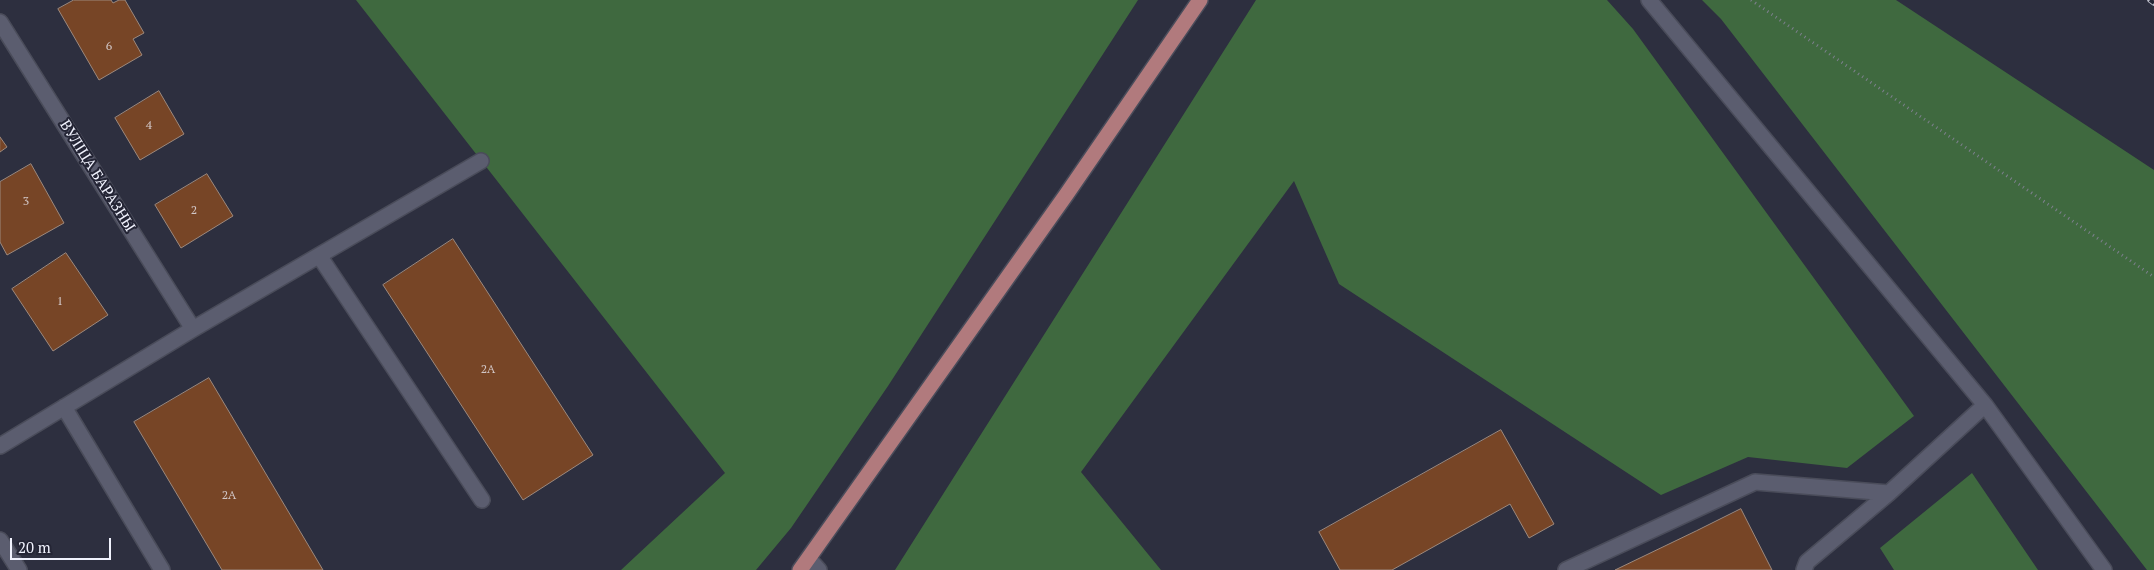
<!DOCTYPE html>
<html>
<head>
<meta charset="utf-8">
<style>
  body { margin:0 }
  #map { position:relative; width:2154px; height:570px; overflow:hidden; background:#2d2f3f; font-family:"PT Serif",serif }
  canvas { display:block }
  .scale { position:absolute; left:10px; top:538px; width:101px; height:22px; box-sizing:border-box; border:2px solid #f0f2fd; border-top:0; padding-left:6px; font-size:15px; line-height:18px; white-space:nowrap; color:#f0f2fd; -webkit-text-stroke:4px #242535; paint-order:stroke }
</style>
</head>
<body>
<div id="map">
<canvas width="2154" height="570"></canvas>
<div class="scale">20 m</div>
</div>
<script>
const ctx = document.querySelector('canvas').getContext('2d');
ctx.lineJoin = 'round';
function fill(path, color) { ctx.fillStyle = color; ctx.fill(path, 'evenodd'); }
function stroke(path, color, width, dash) { ctx.strokeStyle = color; ctx.lineWidth = width; ctx.lineCap = dash ? 'butt' : 'round'; ctx.setLineDash(dash || []); ctx.stroke(path); }
function label(font, color, halo, rows, align = 'center') {
  ctx.font = font + ' "PT Serif",serif'; ctx.lineWidth = 4; ctx.setLineDash([]); ctx.textBaseline = 'middle'; ctx.strokeStyle = halo; ctx.fillStyle = color; for (const [text, x, y, turn = 0] of rows) {
    ctx.save(); ctx.translate(x, y); ctx.rotate((+turn || 0) * Math.PI / 180); ctx.textAlign = isNaN(turn) ? turn : align; if (halo) ctx.strokeText(text, 0, 0); ctx.fillText(text, 0, 0); ctx.restore();
  }
}
const forest = new Path2D(`
  M356 0H1138L888 386 791 528 756 570H621L725 473Z
  M1256 0H1607L1633 29 1914 416 1847 468 1748 457 1661 495 1339 284 1294 181 1081 472 1161 570H895Z
  M1702 0H1896L2154 170V570H2147L1721 19Z
  M1972 473 2038 570H1894L1880 548Z`);
const building = new Path2D(`
  M74 0H111L113 3 119 0H125L144 33 133 39 142 55 99 80 58 9Z
  M159 91 184 134 140 160 115 118Z
  M0 137 7 147 0 152Z
  M31 164 64 223 7 255 0 242V182Z
  M207 174 233 216 181 248 155 205Z
  M453 239 593 455 523 500 383 285Z
  M66 253 108 315 53 351 12 289Z
  M209 378 323 570H222L134 422Z
  M1501 430 1554 524 1529 538 1510 504 1392 570H1340L1319 532Z
  M1741 509 1772 570H1615L1696 531Z`);
const path = new Path2D(`
  M1751 0 2154 277`);
const minor = new Path2D(`
  M1649 0 1985 405 2104 570
  M0 22 193 329
  M320 257 482 500
  M64 407 162 570
  M0 446 193 329 481 161
  M0 540 19 570
  M809 559 819 570
  M1566 570 1755 482 1889 493
  M1804 570 1807 562 1889 493 1985 405`);
const major = new Path2D(`
  M800 570 1066 195 1200 0`);
const rail = new Path2D(`
  M2150 0 2154 3`);
const numberNames = [
  ["6",109,47],
  ["4",149,126],
  ["3",26,202],
  ["2",194,211],
  ["1",60,302],
  ["2А",488,370],
  ["2А",229,496]
];
const streetNames = [
  ["ВУЛІЦА БАРАЗНЫ",97,176,58]
];
fill(forest, '#3f693f');
fill(building, '#774526');
stroke(building, '#9d897d', 1);
stroke(minor, '#4a4c5a', 18);
stroke(major, '#4a4c5a', 18);
stroke(path, '#7e808e', 3, [1, 4]);
stroke(minor, '#5b5d6f', 15);
stroke(major, '#b17a7d', 15);
stroke(rail, '#b9bbc7', 5.5);
stroke(rail, '#242535', 4, [11]);
label('12px', '#d2c7c7', null, numberNames);
label('15px', '#f0f2fd', '#242535', streetNames);
</script>
</body>
</html>
